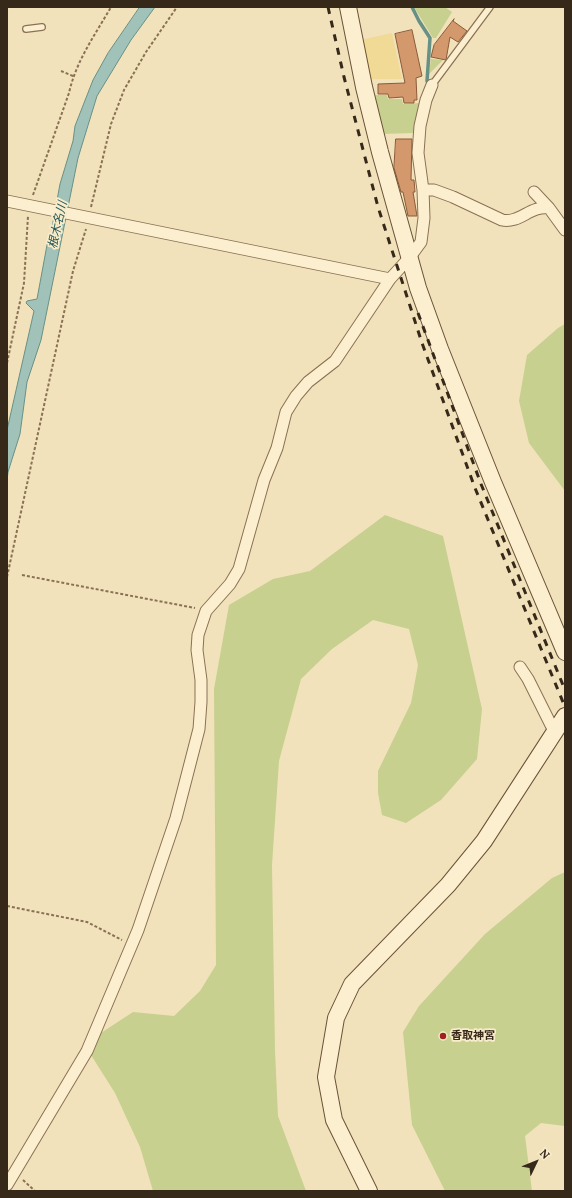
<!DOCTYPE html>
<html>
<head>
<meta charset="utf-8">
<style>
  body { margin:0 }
  #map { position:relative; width:572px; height:1198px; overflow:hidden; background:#f1e2bb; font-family:Lora,serif }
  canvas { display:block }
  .frame { position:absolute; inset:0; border:8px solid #37291a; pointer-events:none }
  .north { position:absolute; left:516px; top:1142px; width:40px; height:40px; -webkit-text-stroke:3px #f8eccb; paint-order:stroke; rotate:47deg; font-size:11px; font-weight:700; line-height:16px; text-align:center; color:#37291a }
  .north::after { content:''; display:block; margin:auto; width:14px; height:18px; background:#37291a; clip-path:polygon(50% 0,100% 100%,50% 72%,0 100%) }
</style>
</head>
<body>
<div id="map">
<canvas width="572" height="1198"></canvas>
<div class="frame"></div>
<div class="north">N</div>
</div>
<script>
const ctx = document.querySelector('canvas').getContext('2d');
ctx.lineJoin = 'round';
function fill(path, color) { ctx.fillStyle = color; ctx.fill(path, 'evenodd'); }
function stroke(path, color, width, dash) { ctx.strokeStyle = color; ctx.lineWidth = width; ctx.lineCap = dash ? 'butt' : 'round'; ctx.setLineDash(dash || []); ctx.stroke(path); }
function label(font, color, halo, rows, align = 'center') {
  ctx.font = font + ' Lora,"Noto Sans JP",serif'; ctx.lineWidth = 3.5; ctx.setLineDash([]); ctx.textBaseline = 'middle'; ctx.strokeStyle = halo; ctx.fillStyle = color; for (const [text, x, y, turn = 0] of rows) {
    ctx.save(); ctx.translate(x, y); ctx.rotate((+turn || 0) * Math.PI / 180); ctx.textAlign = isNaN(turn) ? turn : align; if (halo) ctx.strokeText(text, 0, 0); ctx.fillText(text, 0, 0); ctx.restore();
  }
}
const green = new Path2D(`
  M414 7H445L452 12 436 38H433Z
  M431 59 443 60 429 74Z
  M373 95H387L388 99H402L403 104 420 103 414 133 381 134Z
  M565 324V491L529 443 519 401 527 355 558 328Z
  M385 515 443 536 482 709 477 759 441 800 406 823 382 815 378 793V771L411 703 418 665 409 629 373 620 332 649 301 679 279 761 272 865 275 1051 278 1116 306 1191H153L140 1147 115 1093 84 1044 133 1012 174 1016 200 991 216 965 214 689 229 605 273 579 310 571Z
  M565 872V1126L541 1123 525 1136 532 1191H445L412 1125 403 1032 419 1006 485 934 552 878Z`);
const sand = new Path2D(`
  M392 33 402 79H370L360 40Z`);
const water = new Path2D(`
  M140 7H155L131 40 97 96 78 158 41 340 27 382 20 434 8 472 7 481V430L34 311 26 303 27 301 37 299 47 245 52 235 53 222 60 184 73 141 75 126 93 80 108 53Z`);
const stream = new Path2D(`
  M412 7 419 21 430 38 427 81`);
const building = new Path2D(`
  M454 19 453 21 467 31 458 42 450 37 446 60 431 57 434 45Z
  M412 30 422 76 416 78 417 100H414V103H404L403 97 389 98 388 94H378V84L405 83 395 34Z
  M396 139H412L411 180H414L415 192H413L417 216H408L403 192H401L394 168Z`);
const path = new Path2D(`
  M61 71 73 76
  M33 195 69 93C76 61 95 35 111 7
  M91 207 111 124 124 90 146 52 177 7
  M7 363 24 283 28 216
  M22 575 195 608
  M7 577 73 271 86 229
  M7 906 87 922 122 940
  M23 1180 35 1191`);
const lane = new Path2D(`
  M26 29 42 27
  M432 85 490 7`);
const street = new Path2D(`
  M423 190H434L453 197 502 220C519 224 531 205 549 208
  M534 192 549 208 565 230
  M7 201 390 279
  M520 667 528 679 555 733
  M7 1185 87 1051 138 930 176 818 199 729 201 702V680L197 650 198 635 206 611 230 584 239 569 264 480 277 448 286 412 296 396 308 382 335 361 390 279 410 257 421 242 424 218 423 190 418 153 420 126 426 100 432 85`);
const secondary = new Path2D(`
  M348 7 364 87 380 152 418 288 440 349 493 482 565 652
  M369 1191 334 1120 326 1077 336 1018 352 984 448 885 484 841 565 716`);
const rail = new Path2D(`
  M328 7 344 77 378 207 422 343 475 488 565 707
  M418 313 481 484 565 690`);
const markers = [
  [443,1036,4,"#9e201f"]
];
const poiNames = [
  ["香取神宮",451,1036]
];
const waterNames = [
  ["根木名川",58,225,-77]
];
fill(green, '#c7d08f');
fill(sand, '#f0da95');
fill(water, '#a0c2b8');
stroke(water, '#679086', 1);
stroke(stream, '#679086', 3.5);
fill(building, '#d3996d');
stroke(building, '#8b5a38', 1);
stroke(lane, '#8a7154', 8);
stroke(street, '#8a7154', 13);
stroke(secondary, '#6b5237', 18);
stroke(path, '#8a7154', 2, [3, 2]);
stroke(lane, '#fcefcf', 5.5);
stroke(street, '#fcefcf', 11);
stroke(secondary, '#fcefcf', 16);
stroke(rail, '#37291a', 3, [7, 7]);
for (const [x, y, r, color] of markers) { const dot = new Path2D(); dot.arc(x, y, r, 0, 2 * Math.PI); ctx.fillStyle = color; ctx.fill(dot); stroke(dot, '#f8eccb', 1.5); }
label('bold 11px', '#37291a', '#f8eccb', poiNames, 'left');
label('italic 12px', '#285956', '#f8eccb', waterNames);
</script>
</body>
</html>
